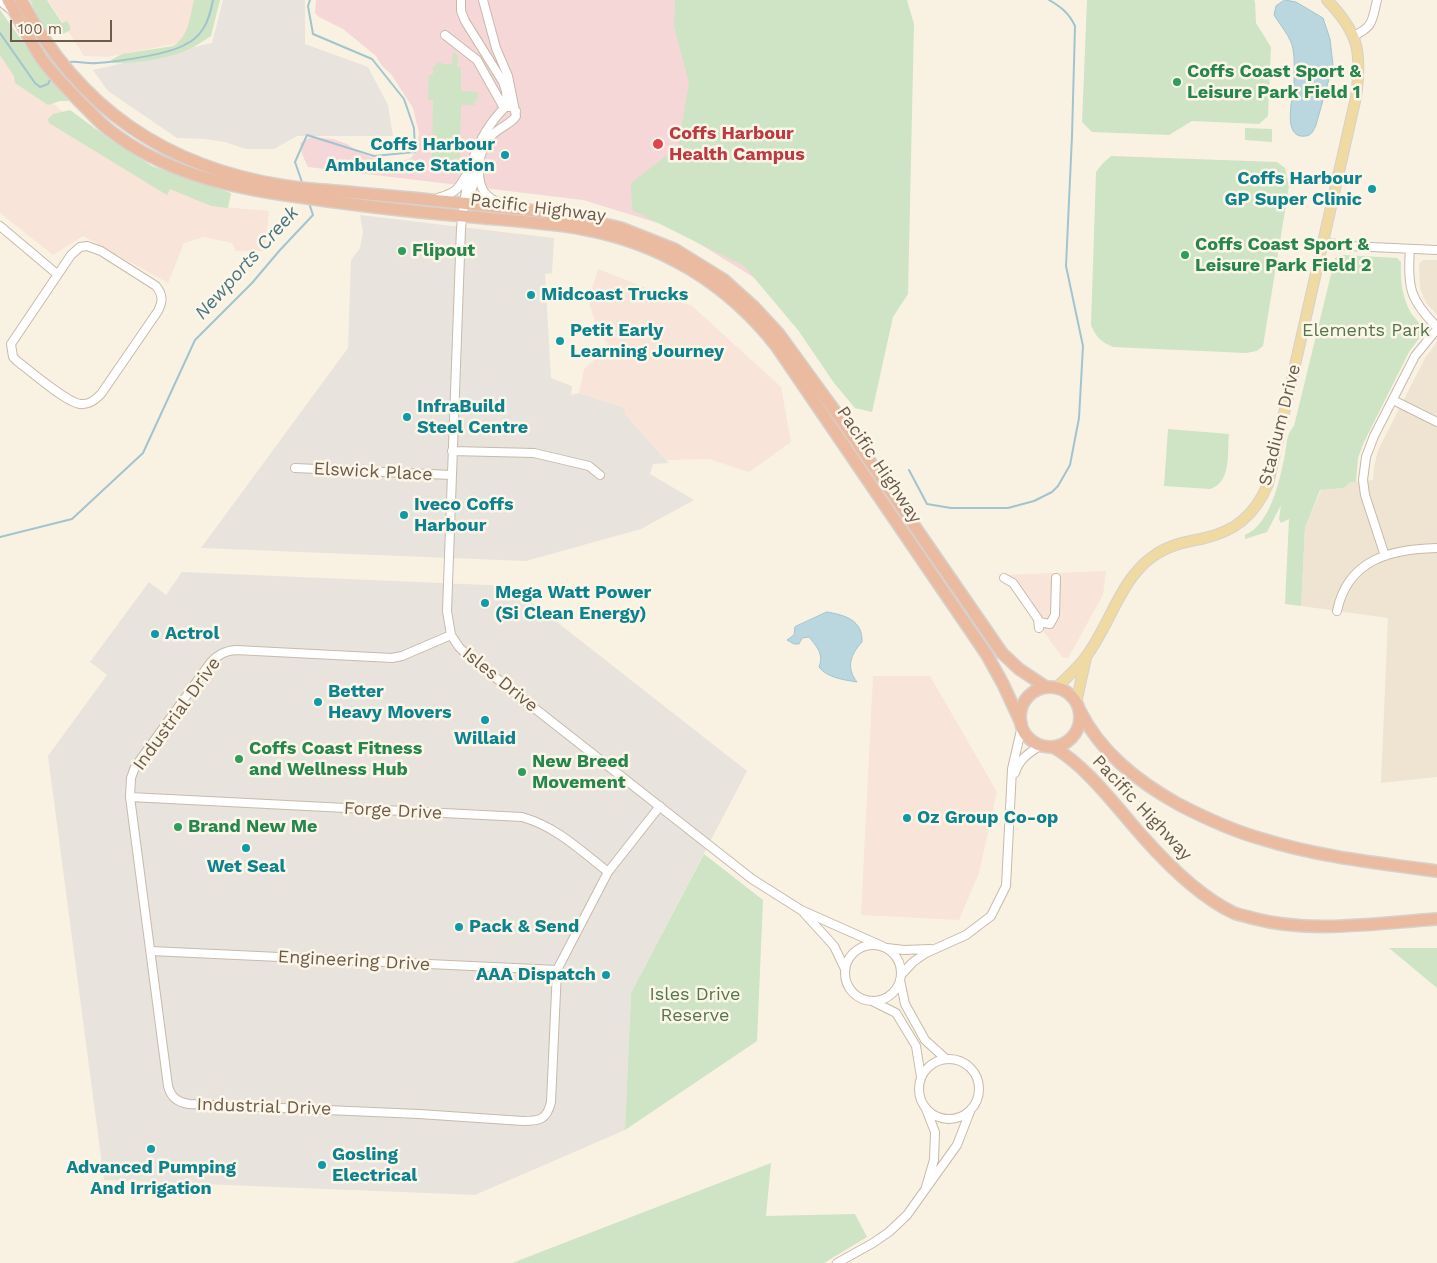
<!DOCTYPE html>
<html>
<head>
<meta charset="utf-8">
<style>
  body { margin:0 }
  #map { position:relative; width:1437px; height:1263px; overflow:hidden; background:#f9f2e3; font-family:"Work Sans",sans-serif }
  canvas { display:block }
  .scale { position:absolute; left:10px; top:20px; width:102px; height:22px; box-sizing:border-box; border:2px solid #6d5b4c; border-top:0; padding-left:6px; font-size:15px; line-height:18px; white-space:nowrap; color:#6d5b4c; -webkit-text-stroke:4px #fcf6e8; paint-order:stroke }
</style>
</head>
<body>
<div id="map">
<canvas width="1437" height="1263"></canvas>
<div class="scale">100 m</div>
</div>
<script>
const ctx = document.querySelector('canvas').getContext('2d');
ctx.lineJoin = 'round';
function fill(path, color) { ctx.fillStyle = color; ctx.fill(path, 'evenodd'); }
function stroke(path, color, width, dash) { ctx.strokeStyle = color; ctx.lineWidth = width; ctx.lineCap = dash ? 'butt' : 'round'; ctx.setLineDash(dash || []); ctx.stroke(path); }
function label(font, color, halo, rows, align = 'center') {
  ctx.font = font + ' "Work Sans",sans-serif'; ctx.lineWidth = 5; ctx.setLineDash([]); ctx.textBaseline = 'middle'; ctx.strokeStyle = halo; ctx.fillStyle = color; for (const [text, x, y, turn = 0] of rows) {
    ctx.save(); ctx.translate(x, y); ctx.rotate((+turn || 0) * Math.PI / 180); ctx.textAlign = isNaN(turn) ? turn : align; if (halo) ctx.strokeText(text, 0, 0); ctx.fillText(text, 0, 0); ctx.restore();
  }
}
const residential = new Path2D(`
  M1423 260H1437V315L1426 303 1420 289 1419 264Z
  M1437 338V777L1381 783 1388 618 1301 606 1305 528 1321 490 1344 488 1350 482 1373 480 1374 467 1378 450 1425 358 1436 343Z`);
const commercial = new Path2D(`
  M48 0H199L184 42 108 57 84 56Z
  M0 46 40 91 115 160 210 206 269 211 265 251H236L232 243 204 237 184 243 168 283 83 236 53 255 0 213Z
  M598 269 692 306 781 387 791 442 749 472 709 459 667 460 625 414 623 408 579 393 584 369 610 346 601 336 588 301Z
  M1106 571 1103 595 1068 658 1062 657 1011 587 1004 575Z
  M873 676H930L997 792 979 873 959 920 861 915Z`);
const industrial = new Path2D(`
  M223 0H305V44L368 67 388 105 393 136H297L274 149H246L225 142 204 139 177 138 108 91 93 70 212 43Z
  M360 215 554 238 552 273 545 274 551 378 572 386 571 395 579 393 624 408 625 414 669 463 653 464 650 474 694 500 641 529 526 561 201 548 348 348 351 260 360 248 363 232Z
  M182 572 511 586 747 771 631 993 625 1130 475 1195 104 1180 48 756 107 675 90 662 149 582 166 595Z`);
const medical = new Path2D(`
  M316 0H904L761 282 674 228 583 200 308 167 302 154 300 143 311 137 333 139 347 144 360 153 388 163H397L411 158 417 149 419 133 413 108 391 74 382 66 376 56 343 29 319 17 315 13Z`);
const green = new Path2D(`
  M30 0H47L62 23 67 21 70 26V30C48 46 38 16 30 0Z
  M194 0H220L211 36C203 41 195 47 187 50 167 59 132 64 112 63L111 60 122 54 173 46C189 37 190 16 194 0Z
  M675 0H907L914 24 908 294 893 317 872 412 855 408 834 383 798 330 744 266 632 210 631 183 678 147 689 83 674 26Z
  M1087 0H1254L1255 2 1256 23 1271 47 1268 116 1259 124 1192 121 1169 135 1092 132 1082 122Z
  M0 10 46 74 69 101H60L48 105 15 83 14 76 0 55Z
  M453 51 458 56 457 67H461V91L478 92V100H475V105H461L460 158H455V163L448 160 437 161V157H432L433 100H428L429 75 433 74V66H436L437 62 444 64H452Z
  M70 110 108 138 152 166 231 193 228 208 211 206 170 189 167 195 49 123 48 119 53 114Z
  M1245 128 1272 129V142L1245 140Z
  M1111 156 1277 162 1285 168 1289 186 1263 346 1257 351 1246 353 1113 347C1101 342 1096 337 1091 325L1096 172 1103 163Z
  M1344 255 1397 258 1401 262C1400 280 1402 297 1411 313 1416 320 1422 324 1423 333L1409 352 1364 442 1358 458 1356 482H1350L1344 488 1320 490 1305 528 1301 606 1285 604 1289 519 1281 523 1279 519 1281 505 1267 532 1245 539V535C1271 524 1280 479 1285 454 1287 443 1286 435 1294 426L1335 258Z
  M1168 429 1229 434C1227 453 1232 482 1210 489L1164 486Z
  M704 854 763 900 757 1041 625 1130 631 993Z
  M1389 948H1437V988Z
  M771 1163 766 1216 855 1214 867 1237 824 1263H512Z`);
const water = new Path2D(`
  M1285 0 1296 2 1323 18 1330 39 1333 65 1316 125C1314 130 1312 135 1306 136 1281 140 1293 97 1294 84 1294 73 1295 60 1293 49 1291 37 1280 25 1274 15L1276 6Z
  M827 612C845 615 863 620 862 642 850 655 846 668 857 682 845 680 827 678 819 667 824 654 817 647 809 637L802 638 799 644H794L787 640 794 635 795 627Z`);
const stream = new Path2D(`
  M0 33 35 83 40 87 48 84 50 80
  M70 62C79 61 87 64 97 63 116 62 171 54 186 44 193 41 199 35 203 29 209 20 211 10 213 0
  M303 185 295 162 307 135 374 156 415 152 414 128 404 99 372 59 313 34 308 6 310 0
  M909 470 927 504 951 508H1008L1034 501 1052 492 1058 486 1070 465 1079 418 1083 346 1066 266 1072 136 1075 26C1069 13 1061 7 1049 0
  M0 537 72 519 143 453 195 340 252 283 280 250 313 215 309 203`);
const minor = new Path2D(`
  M461 0V11L465 21 503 82 506 91 507 106
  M0 1 10 9
  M445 35 477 60 504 108
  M1353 36C1374 27 1372 20 1377 0
  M516 111 512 107H505C469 144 467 180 461 228L447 611 451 635 459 647 468 656 752 879 801 910 882 946
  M479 172C479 189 486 199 502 203
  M438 198C453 193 457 192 465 177
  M464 204C478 186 475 160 487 141 494 129 511 125 516 116L508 76 496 48 483 0
  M0 226 57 274
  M1323 242 1349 246 1437 250
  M87 246 101 251 156 286C163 295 163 301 158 311L101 394C95 400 89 405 80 404 66 402 30 371 17 361L13 357 11 344 71 255 80 247Z
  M1410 249C1407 287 1410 300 1437 327
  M1393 400 1437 422
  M452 451 534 453 589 466 600 475
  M295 468 451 475
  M1385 556 1365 495 1363 480 1366 457 1374 436 1415 356 1437 329
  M1004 578 1013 583 1038 619 1039 628
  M1337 611C1348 559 1391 549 1437 548
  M1039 622 1050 624 1055 615 1056 578
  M451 635 402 656 392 658 236 650C225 651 219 654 211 662L135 767 131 778 130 797 168 1086C171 1098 178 1102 189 1104L419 1114 523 1121C539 1121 547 1120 551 1102L557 970 608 872 660 806
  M1015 773C1019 759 1029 753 1041 745
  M130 797 522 817C557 827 580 850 608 872
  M804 913 834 946 845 969
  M845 973a28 28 0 1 1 56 0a28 28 0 1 1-56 0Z
  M887 948 904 950 930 949
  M151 951 557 970
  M901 975 913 962 926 953 966 935 991 916 1006 886 1012 769 1022 726
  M900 980 905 1004 925 1040 946 1059
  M872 1001 896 1013 916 1046 921 1077
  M919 1089a30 30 0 1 1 60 0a30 30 0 1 1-60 0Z
  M926 1187 934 1160 935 1132 926 1109
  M837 1263 873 1243 889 1232 907 1215 957 1145 971 1109`);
const major = new Path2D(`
  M1056 688C1066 678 1077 669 1085 658 1109 627 1120 580 1152 557 1167 546 1183 542 1201 539 1235 532 1255 515 1268 484L1356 97C1362 52 1359 33 1327 0
  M1076 703 1086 658`);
const highway = new Path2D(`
  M8 0C19 19 29 39 41 58 55 77 72 94 89 111 96 118 103 126 112 132 163 171 224 186 286 195 345 204 404 211 463 216 503 220 544 222 583 229 661 243 728 284 777 347L987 655 1003 684 1021 723
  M21 0C78 108 165 167 285 186 313 190 341 191 368 194 425 199 481 205 538 211L570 216 621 228 674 249 724 280 754 307 779 334 840 418 1002 653 1019 669 1046 687
  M1020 717a30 30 0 1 1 60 0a30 30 0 1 1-60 0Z
  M1079 709C1100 752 1137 781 1178 804 1205 818 1233 831 1262 839 1319 857 1378 863 1437 871
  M1053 747C1087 766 1117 808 1144 838 1168 865 1200 897 1234 913 1239 915 1246 916 1252 918 1310 934 1377 923 1437 919`);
const markers = [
  [1177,82,5,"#2e9e5b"],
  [658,144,6,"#e0444e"],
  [505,155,5,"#0f9aa8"],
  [1372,189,5,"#0f9aa8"],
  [402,251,5,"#2e9e5b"],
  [1185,255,5,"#2e9e5b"],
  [531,295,5,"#0f9aa8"],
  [560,341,5,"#0f9aa8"],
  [407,417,5,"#0f9aa8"],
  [404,515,5,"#0f9aa8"],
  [485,603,5,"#0f9aa8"],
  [155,634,5,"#0f9aa8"],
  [318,702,5,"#0f9aa8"],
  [485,720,5,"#0f9aa8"],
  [239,759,5,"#2e9e5b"],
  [522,772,5,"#2e9e5b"],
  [907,818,5,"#0f9aa8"],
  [178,827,5,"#2e9e5b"],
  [246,848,5,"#0f9aa8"],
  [459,927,5,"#0f9aa8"],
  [606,975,5,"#0f9aa8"],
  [151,1149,5,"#0f9aa8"],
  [322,1165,5,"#0f9aa8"]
];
const leisureNames = [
  ["Coffs Coast Sport &",1187,72],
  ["Leisure Park Field 1",1187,93],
  ["Coffs Coast Sport &",1195,245],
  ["Leisure Park Field 2",1195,266],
  ["Flipout",412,251],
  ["Coffs Coast Fitness",249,749],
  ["and Wellness Hub",249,770],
  ["New Breed",532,762],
  ["Movement",532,783],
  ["Brand New Me",188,827]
];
const healthNames = [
  ["Coffs Harbour",669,134],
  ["Health Campus",669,155]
];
const cultureNames = [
  ["Coffs Harbour",495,145,"right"],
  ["Ambulance Station",495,166,"right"],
  ["Coffs Harbour",1362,179,"right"],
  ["GP Super Clinic",1362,200,"right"],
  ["Midcoast Trucks",541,295],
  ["Petit Early",570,331],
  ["Learning Journey",570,352],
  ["InfraBuild",417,407],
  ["Steel Centre",417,428],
  ["Iveco Coffs",414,505],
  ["Harbour",414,526],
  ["Mega Watt Power",495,593],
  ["(Si Clean Energy)",495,614],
  ["Actrol",165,634],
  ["Better",328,692],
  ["Heavy Movers",328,713],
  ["Willaid",485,739,"center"],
  ["Oz Group Co-op",917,818],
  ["Wet Seal",246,867,"center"],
  ["Pack & Send",469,927],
  ["AAA Dispatch",596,975,"right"],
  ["Gosling",332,1155],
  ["Electrical",332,1176],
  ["Advanced Pumping",151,1168,"center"],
  ["And Irrigation",151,1189,"center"]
];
const streetNames = [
  ["Pacific Highway",538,208,7],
  ["Stadium Drive",1280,425,-76],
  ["Pacific Highway",879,465,56],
  ["Elswick Place",373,472,3],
  ["Isles Drive",500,680,39],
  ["Industrial Drive",177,714,-54],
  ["Pacific Highway",1142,808,47],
  ["Forge Drive",393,811,3],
  ["Engineering Drive",354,961,3],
  ["Industrial Drive",264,1107,2]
];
const parkNames = [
  ["Elements Park",1366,331],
  ["Isles Drive",695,995],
  ["Reserve",695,1016]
];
const waterNames = [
  ["Newports Creek",247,263,-48]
];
fill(residential, '#efe4d2');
fill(commercial, '#f8e4d8');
fill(industrial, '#e8e3dd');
fill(medical, '#f5d7d8');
fill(green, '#cee4c4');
fill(water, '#bad6df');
stroke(water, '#a2c4cf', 1);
stroke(stream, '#a2c4cf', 2);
stroke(minor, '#c7baab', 10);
stroke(major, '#d6d1cd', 12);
stroke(highway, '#d6d1cd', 14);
stroke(minor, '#fff', 8);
stroke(major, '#efdaa3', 10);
stroke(highway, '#ebbba1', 11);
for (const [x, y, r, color] of markers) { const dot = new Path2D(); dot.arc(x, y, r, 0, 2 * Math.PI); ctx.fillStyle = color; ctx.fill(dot); stroke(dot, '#fcf6e8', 2); }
label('bold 18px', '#27864d', '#fcf6e8', leisureNames, 'left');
label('bold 18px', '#be3a42', '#fcf6e8', healthNames, 'left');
label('bold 18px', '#0d838f', '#fcf6e8', cultureNames, 'left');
label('18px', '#6d5b4c', '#fcf6e8', streetNames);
label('18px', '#537749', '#fcf6e8', parkNames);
label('italic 19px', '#4c7684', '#fcf6e8', waterNames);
</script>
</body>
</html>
